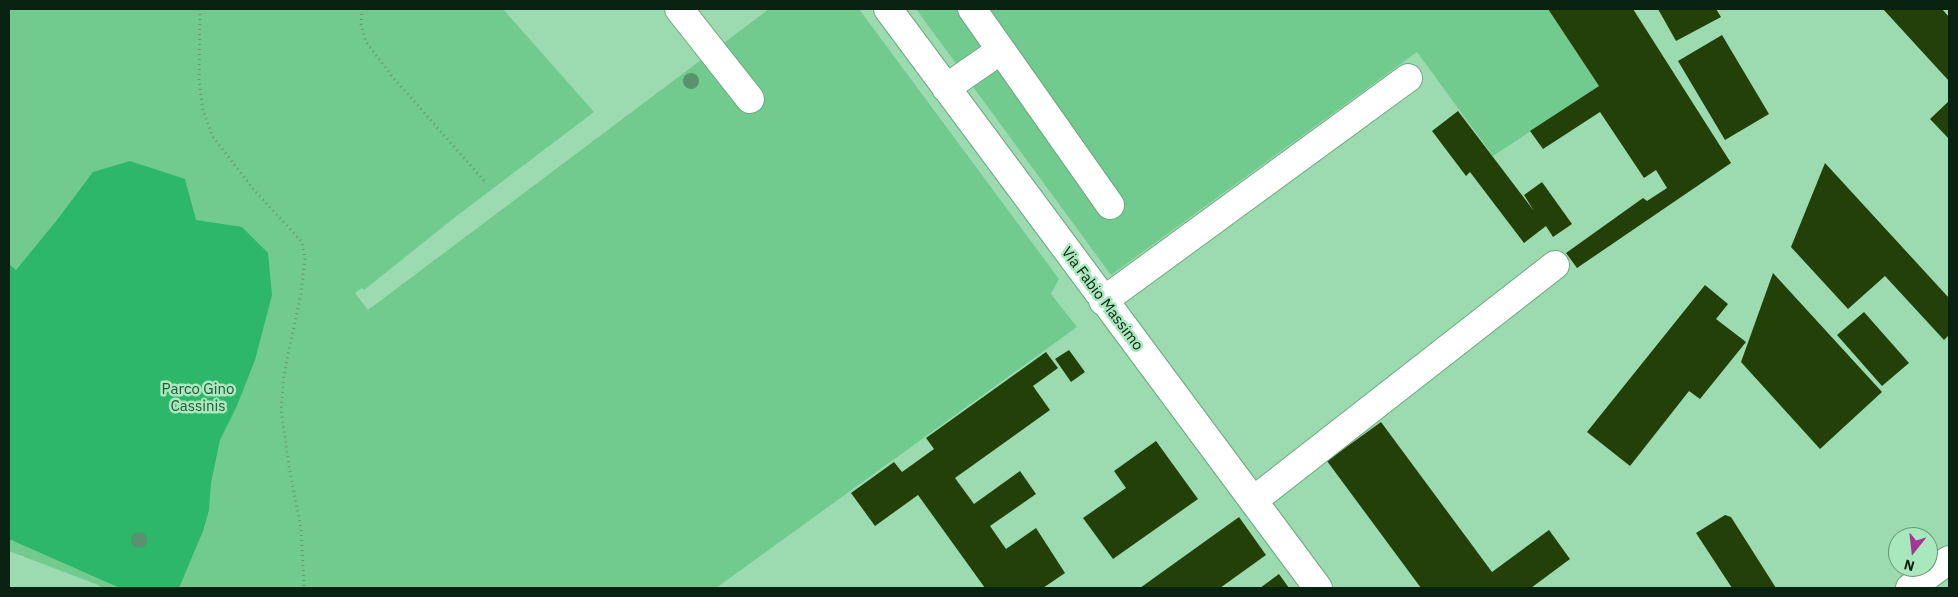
<!DOCTYPE html>
<html>
<head>
<meta charset="utf-8">
<style>
  body { margin:0 }
  #map { position:relative; width:1958px; height:597px; overflow:hidden; background:#9cdbaf; font-family:"IBM Plex Sans",sans-serif }
  canvas { display:block }
  .frame { position:absolute; inset:0; border:10px solid #082111; pointer-events:none }
  .north { position:absolute; left:1888px; top:527px; width:50px; height:50px; box-sizing:border-box; background:#a9e8bc; border:1px solid #699878; border-radius:50%; rotate:196deg; font-size:14px; font-weight:700; line-height:20px; text-align:center; color:#082111 }
  .north::after { content:''; display:block; margin:auto; width:18px; height:22px; background:#a43695; clip-path:polygon(50% 0,100% 100%,50% 72%,0 100%) }
</style>
</head>
<body>
<div id="map">
<canvas width="1958" height="597"></canvas>
<div class="frame"></div>
<div class="north">N</div>
</div>
<script>
const ctx = document.querySelector('canvas').getContext('2d');
ctx.lineJoin = 'round';
function fill(path, color) { ctx.fillStyle = color; ctx.fill(path, 'evenodd'); }
function stroke(path, color, width, dash) { ctx.strokeStyle = color; ctx.lineWidth = width; ctx.lineCap = dash ? 'butt' : 'round'; ctx.setLineDash(dash || []); ctx.stroke(path); }
function label(font, color, halo, rows, align = 'center') {
  ctx.font = font + ' "IBM Plex Sans",sans-serif'; ctx.lineWidth = 5; ctx.setLineDash([]); ctx.textBaseline = 'middle'; ctx.strokeStyle = halo; ctx.fillStyle = color; for (const [text, x, y, turn = 0] of rows) {
    ctx.save(); ctx.translate(x, y); ctx.rotate((+turn || 0) * Math.PI / 180); ctx.textAlign = isNaN(turn) ? turn : align; if (halo) ctx.strokeText(text, 0, 0); ctx.fillText(text, 0, 0); ctx.restore();
  }
}
const green = new Path2D(`
  M9 9H503L594 112 454 218 364 290 362 288 355 293 368 310 769 9H859L1059 279 1051 294 1077 327 716 588H100L98 585 9 551Z
  M916 9H1548L1599 86 1493 156 1417 52 1111 275Z`);
const forest = new Path2D(`
  M130 161 185 179 196 220 242 227 268 253 272 295 255 360 236 408 220 440 211 483 209 510 203 531 179 588H120L9 539V264L16 270 57 220 93 172Z`);
const building = new Path2D(`
  M1548 9H1633L1731 163 1577 268 1566 253 1643 198 1647 201 1667 188 1656 170 1644 178 1600 112 1543 149 1530 131 1599 86Z
  M1658 9H1716L1721 17 1676 41Z
  M1883 9H1942L1949 17V81Z
  M1722 35 1769 114 1725 140 1678 61Z
  M1949 101V139L1930 119Z
  M1458 111 1534 211 1524 195 1542 182 1572 224 1553 237 1546 226 1524 243 1470 172 1466 176 1432 131Z
  M1825 163 1949 298V335L1944 340 1885 276 1848 309 1791 247Z
  M1773 273 1882 392 1820 449 1741 362Z
  M1705 285 1728 304 1716 319 1746 342 1700 399 1689 391 1630 466 1587 432Z
  M1864 312 1909 363 1882 386 1837 335Z
  M1069 350 1085 372 1071 382 1055 359Z
  M1046 352 1058 368 1033 386 1050 410 955 478 974 504 1020 471 1036 494 990 526 1006 549 1036 528 1065 573 1043 588H985L918 495 875 526 851 493 894 462 902 472 934 449 926 438Z
  M1381 422 1492 572 1549 530 1570 559 1531 588H1421L1327 461Z
  M1156 441 1198 499 1113 559 1083 518 1126 488 1114 471Z
  M1725 515 1731 517 1776 588H1732L1696 533Z
  M1239 517 1266 555 1220 588H1140Z
  M1279 574 1289 588H1260Z`);
const path = new Path2D(`
  M200 9 199 81 203 110 213 137 254 190 302 242 305 258 301 294 284 374 281 409 289 467 301 528 304 588
  M362 9 361 24 366 42 392 76 485 182`);
const minor = new Path2D(`
  M679 9 750 99
  M888 9 1318 588
  M972 9 1001 50
  M946 88 1001 50 1110 205
  M1103 301 1408 78
  M1254 500 1555 265`);
const major = new Path2D(`
  M1910 588 1949 560`);
const trees = [
  [691,81],
  [139,540]
];
const streetNames = [
  ["Via Fabio Massimo",1102,299,53]
];
const parkNames = [
  ["Parco Gino",198,390],
  ["Cassinis",198,407]
];
fill(green, '#71cb8f');
fill(forest, '#2cb76a');
fill(building, '#234008');
stroke(minor, '#6ca87f', 30);
stroke(major, '#6ca87f', 30);
stroke(path, '#669775', 3, [1, 4]);
stroke(minor, '#fff', 28);
stroke(major, '#fff', 28);
ctx.fillStyle = '#59926c';
for (const [x, y] of trees) { ctx.beginPath(); ctx.arc(x, y, 8, 0, 2 * Math.PI); ctx.fill(); }
label('15px', '#082111', '#a9e8bc', streetNames);
label('15px', '#235636', '#a9e8bc', parkNames);
</script>
</body>
</html>
